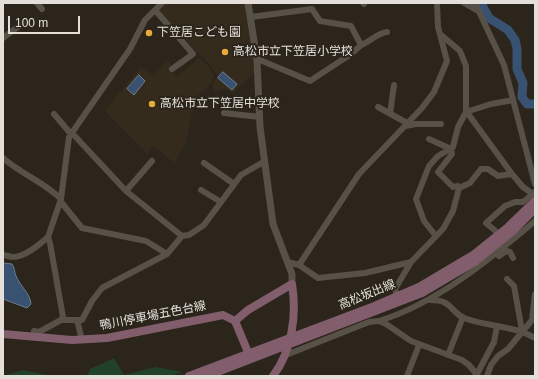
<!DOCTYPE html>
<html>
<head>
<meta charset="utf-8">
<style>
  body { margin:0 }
  #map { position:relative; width:538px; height:379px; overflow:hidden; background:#2b251c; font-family:Helvetica,sans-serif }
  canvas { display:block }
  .frame { position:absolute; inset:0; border:4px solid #e4e0d9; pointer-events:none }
  .scale { position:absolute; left:8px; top:16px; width:72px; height:18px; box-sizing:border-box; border:2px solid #e4e0d9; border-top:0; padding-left:5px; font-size:12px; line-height:14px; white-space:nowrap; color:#e4e0d9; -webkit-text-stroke:3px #2b251c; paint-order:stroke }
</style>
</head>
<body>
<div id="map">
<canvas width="538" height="379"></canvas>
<div class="frame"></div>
<div class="scale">100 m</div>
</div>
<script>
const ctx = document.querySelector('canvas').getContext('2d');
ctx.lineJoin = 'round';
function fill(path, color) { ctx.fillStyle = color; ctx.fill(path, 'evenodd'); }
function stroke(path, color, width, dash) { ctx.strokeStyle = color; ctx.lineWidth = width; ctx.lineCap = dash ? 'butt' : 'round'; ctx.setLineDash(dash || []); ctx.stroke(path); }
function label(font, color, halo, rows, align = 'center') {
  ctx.font = font + ' Helvetica,"Noto Sans JP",sans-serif'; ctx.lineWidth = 4; ctx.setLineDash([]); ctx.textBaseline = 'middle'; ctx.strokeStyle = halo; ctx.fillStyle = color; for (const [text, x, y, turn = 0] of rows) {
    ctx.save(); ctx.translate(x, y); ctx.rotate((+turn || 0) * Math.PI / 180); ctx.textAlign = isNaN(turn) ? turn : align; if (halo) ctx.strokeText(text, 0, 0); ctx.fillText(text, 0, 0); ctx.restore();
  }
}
const built = new Path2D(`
  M165 3H246L256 72 233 93 225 89 215 92 212 86 217 76 211 66 160 14V8Z
  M199 58 209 67 214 76 211 84 195 98 185 146 174 163 154 146 147 154 105 111 141 66 153 76 167 60 171 65 169 68 177 77Z`);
const green = new Path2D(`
  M114 358 124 375 156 367 182 372 170 376H87L90 369Z
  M23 370 47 375 49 376H3Z`);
const water = new Path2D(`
  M223 72 237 84 232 90 218 78Z
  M139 75 145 81 134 95 127 89Z
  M3 263 12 264C15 268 14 271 16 276 20 286 30 293 31 304L27 308 3 299Z`);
const river = new Path2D(`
  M481 3 489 18 508 30 515 40 517 49V69L523 83 522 97 527 104H535`);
const minor = new Path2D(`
  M37 3 42 9
  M363 3 364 4
  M464 3 478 11
  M475 3 504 65 535 184
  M155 10 193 54 172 69
  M251 17 312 9 320 21 351 26 361 45C370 42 377 33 387 32
  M440 34 460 51 466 66V111L512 174 523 187 533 194
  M3 38 23 23
  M257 60H260L310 81 351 54 361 45
  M378 107 407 123
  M224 113 260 117
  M54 114 71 134
  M390 114 394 85
  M405 126 416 124H441
  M72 133 126 191 182 236
  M429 139 451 149 452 154 438 172 453 187 458 186 459 188
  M3 158C21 174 44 182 61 199L48 237
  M204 163 234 184
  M201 190 221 202
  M126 191 152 161
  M61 199 69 137 130 49 145 20 162 3
  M61 202 82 228 146 241 167 254 182 236 189 235 204 225 241 175 265 161
  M499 234 486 223 505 206 515 202H523L535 192
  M436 236 424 221 416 199 429 166 438 156 453 147 458 127 466 112 491 104 513 100
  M3 255C6 255 10 257 13 257 25 257 39 245 48 237L50 243 63 317 61 320 39 332 34 331V337
  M499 256 506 251 510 252 513 258
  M288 262 299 265 359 174 422 108 434 92 447 61 438 27 437 3
  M299 265 318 278 365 273 411 262 443 229 453 211 459 188 470 183 481 169H488L498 176 512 174
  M507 279 514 286 522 331
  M397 296 395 289 411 262
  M430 300C453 300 449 311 464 318 488 327 513 325 535 338
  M61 320H82L92 301 102 288 167 254
  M77 320 82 340
  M379 321C437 303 489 260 535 221
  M286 355 369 322 379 321 386 324 411 341 462 360 469 365 478 376
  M448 355 463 317
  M477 374 494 342 497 326
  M407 376 419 345
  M487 376 491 365 498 356 508 349 532 320 535 294`);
const tertiary = new Path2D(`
  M248 3 257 60 260 127 273 224 292 274V284`);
const secondary = new Path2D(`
  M235 321 248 310 292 284C297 315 292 351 273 376
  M3 334 72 340 107 338 223 315 235 321 250 357
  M189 376 372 307 419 287 473 255 508 227 535 201
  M207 376 422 293 476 261 513 231 535 209`);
const markers = [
  [149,33,4,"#e9ab38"],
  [225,52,4,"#e9ab38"],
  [152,104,4,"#e9ab38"]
];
const poiNames = [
  ["下笠居こども園",157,33],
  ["高松市立下笠居小学校",233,52],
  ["高松市立下笠居中学校",160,104]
];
const streetNames = [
  ["高松坂出線",367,295,-22],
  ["鴨川停車場五色台線",153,316,-11]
];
fill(built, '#352b1c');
fill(green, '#22412a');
fill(water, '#395272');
stroke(water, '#6c7d91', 1);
stroke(river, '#395272', 9);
stroke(minor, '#585147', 6);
stroke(tertiary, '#585147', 7);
stroke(secondary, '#825e6c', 8);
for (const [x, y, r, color] of markers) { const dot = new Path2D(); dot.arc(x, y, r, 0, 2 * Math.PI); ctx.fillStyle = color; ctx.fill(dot); stroke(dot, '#2b251c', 1.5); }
label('12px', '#e4e0d9', '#2b251c', poiNames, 'left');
label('12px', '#e4e0d9', '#2b251c', streetNames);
</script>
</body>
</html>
